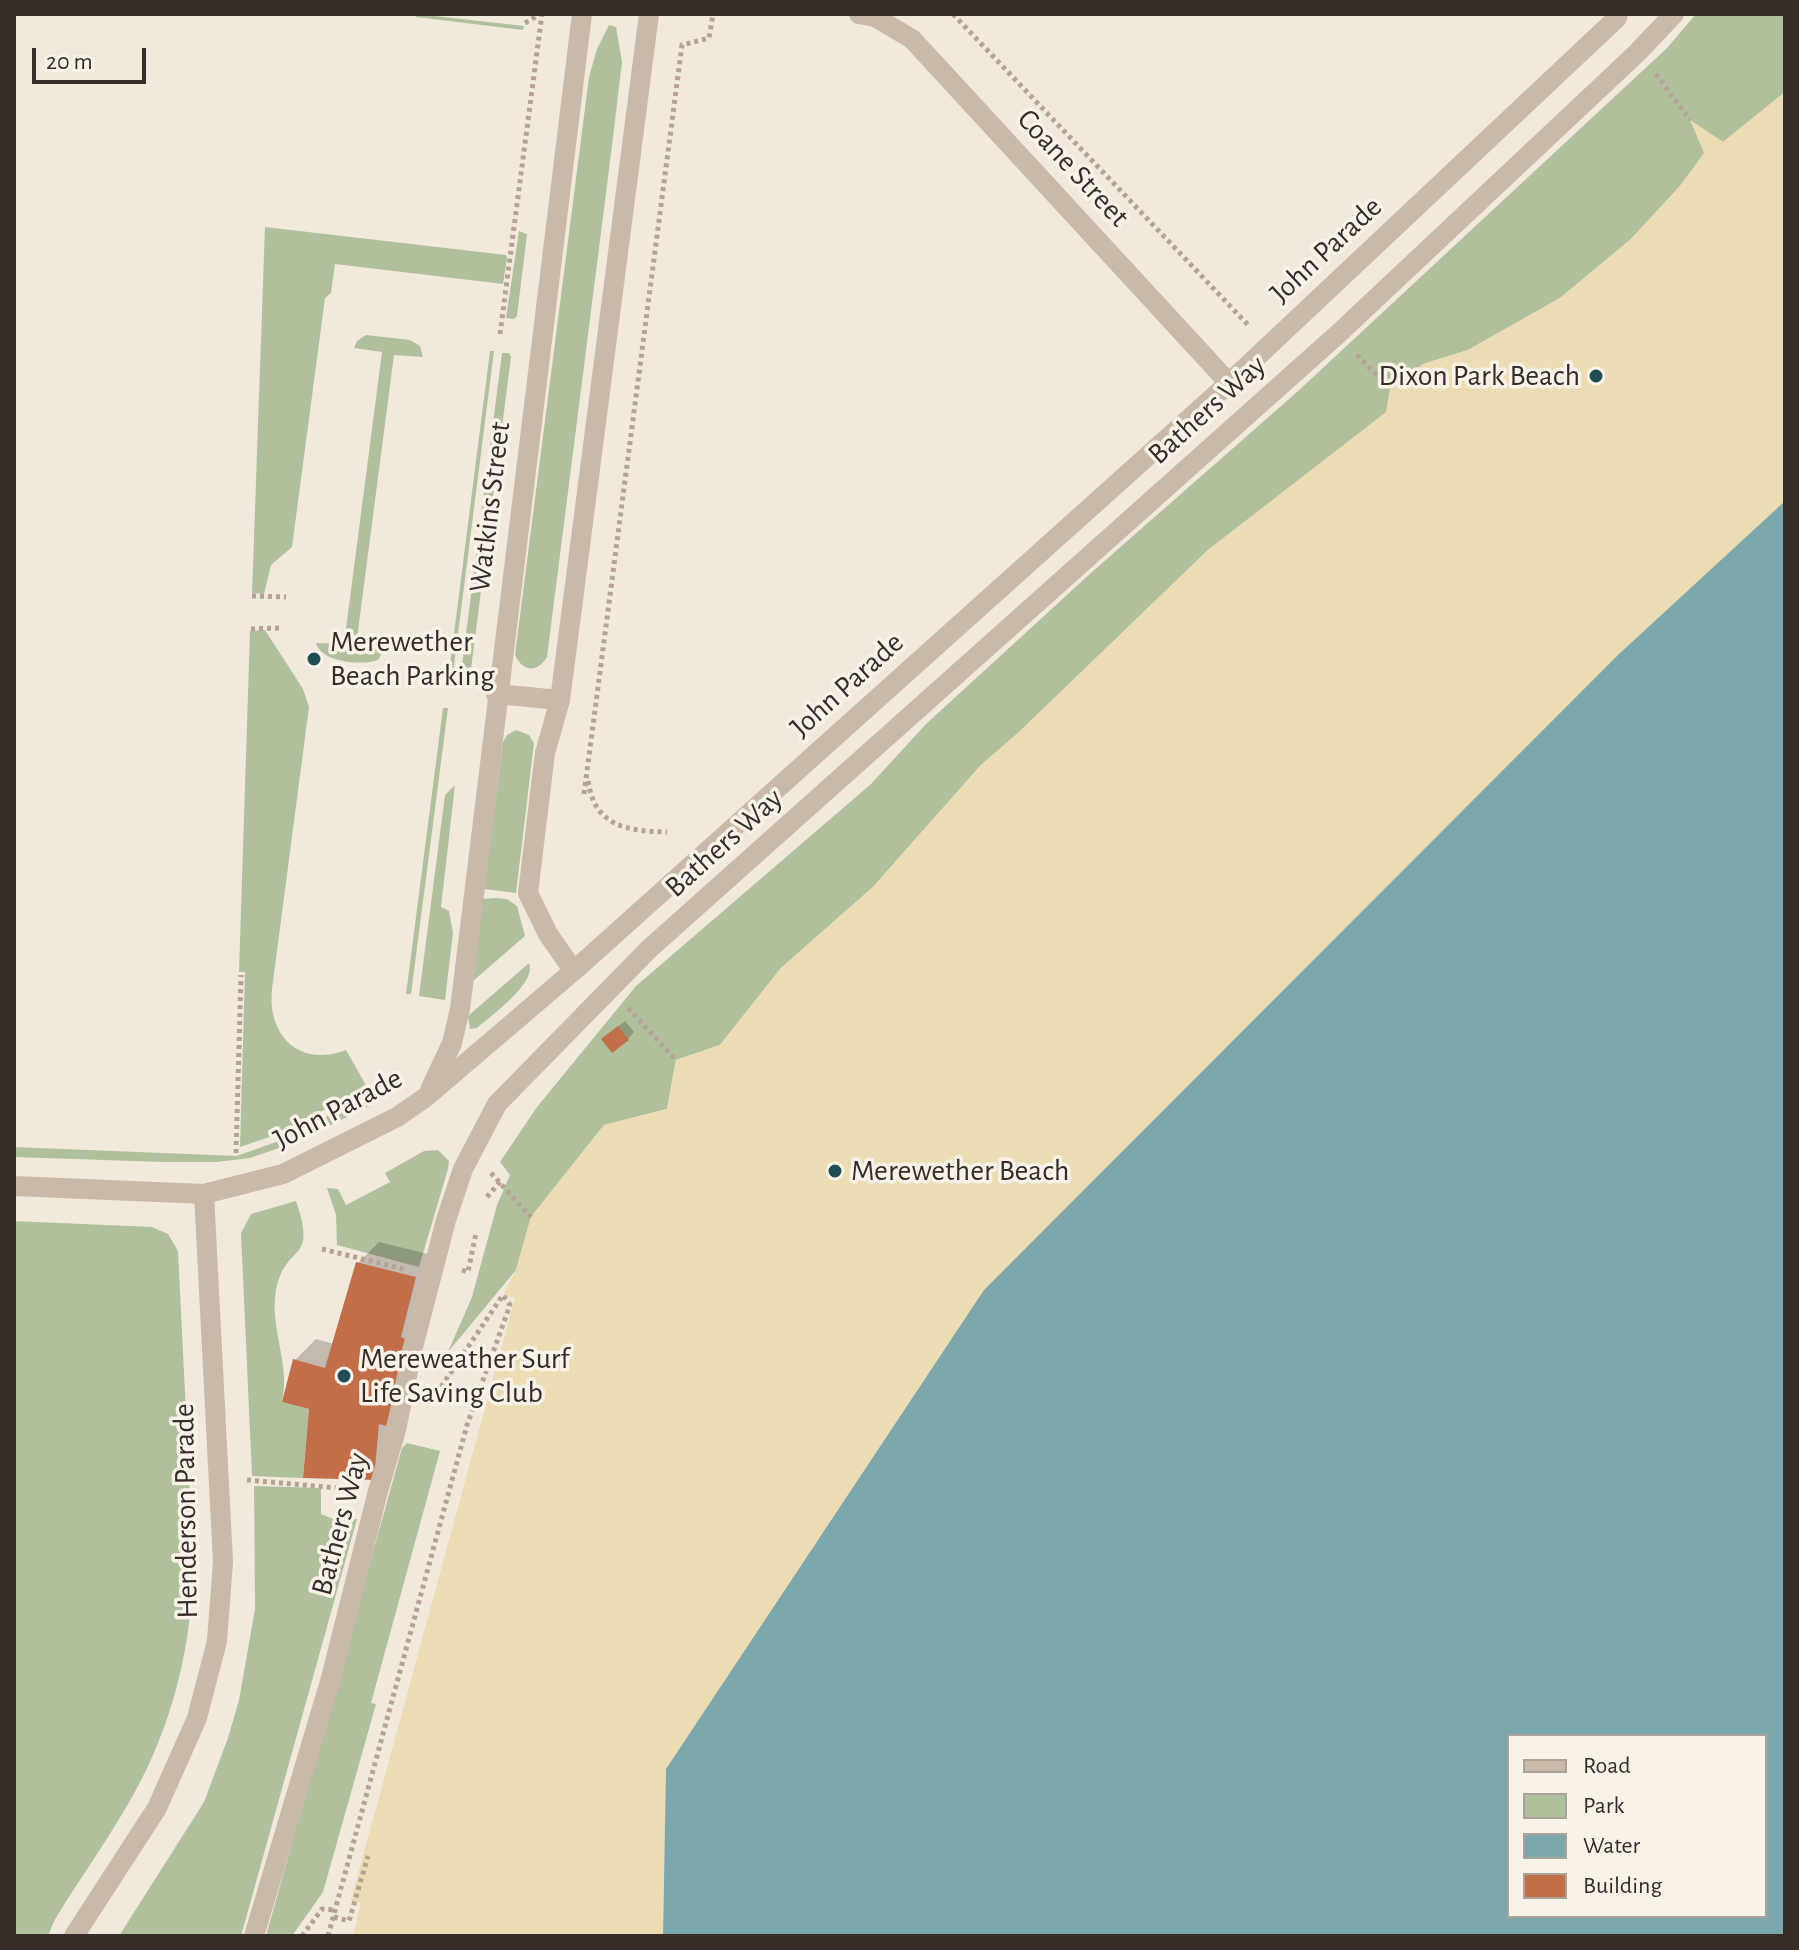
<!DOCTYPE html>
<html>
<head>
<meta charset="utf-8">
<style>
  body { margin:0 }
  #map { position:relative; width:1799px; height:1950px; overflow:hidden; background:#f1e9dc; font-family:"Alegreya Sans",sans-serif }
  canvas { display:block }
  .frame { position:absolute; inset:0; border:16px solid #362d28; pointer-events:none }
  .legend { position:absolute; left:1507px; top:1734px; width:260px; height:184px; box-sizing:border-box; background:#f9f2e8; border:2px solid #aba39b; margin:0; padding:10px 14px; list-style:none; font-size:24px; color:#362d28 }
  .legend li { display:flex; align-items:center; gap:16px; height:40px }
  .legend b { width:40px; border:2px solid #aba39b }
  .scale { position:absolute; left:32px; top:48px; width:114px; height:36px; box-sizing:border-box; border:4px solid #362d28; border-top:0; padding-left:10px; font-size:24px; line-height:28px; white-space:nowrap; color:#362d28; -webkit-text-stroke:6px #f9f2e8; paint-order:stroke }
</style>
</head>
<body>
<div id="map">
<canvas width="1799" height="1950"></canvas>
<div class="frame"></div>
<ul class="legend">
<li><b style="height:10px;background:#c9b9a8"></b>Road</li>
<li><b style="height:22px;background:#b1c09c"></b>Park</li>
<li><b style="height:22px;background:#7ca8ad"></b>Water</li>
<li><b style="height:22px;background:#c26f49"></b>Building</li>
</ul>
<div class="scale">20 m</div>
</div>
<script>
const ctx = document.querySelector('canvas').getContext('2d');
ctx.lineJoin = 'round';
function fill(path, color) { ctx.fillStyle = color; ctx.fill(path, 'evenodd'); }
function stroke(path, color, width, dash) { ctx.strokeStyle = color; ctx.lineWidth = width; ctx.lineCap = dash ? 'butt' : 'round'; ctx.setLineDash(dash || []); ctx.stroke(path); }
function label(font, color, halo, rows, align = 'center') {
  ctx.font = font + ' "Alegreya Sans",sans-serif'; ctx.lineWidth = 7; ctx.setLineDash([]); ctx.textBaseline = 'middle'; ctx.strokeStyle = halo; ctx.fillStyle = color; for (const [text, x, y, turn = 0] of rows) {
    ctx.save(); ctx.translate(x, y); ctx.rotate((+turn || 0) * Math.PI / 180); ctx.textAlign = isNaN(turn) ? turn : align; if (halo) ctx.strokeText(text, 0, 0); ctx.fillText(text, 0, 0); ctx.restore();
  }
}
const green = new Path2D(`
  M417 14 524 26 523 30 416 17Z
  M1696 14H1785V92L1723 142 1691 121 1705 153 1680 186 1631 239 1560 298 1468 350 1423 364 1390 389 1387 412 1208 550 1018 733 981 765 873 887 781 968 720 1045 676 1060 667 1109 604 1125 531 1217 516 1270 448 1352 472 1297 497 1205 510 1175 500 1162 537 1107 636 986 871 784 926 724 1092 572 1297 392 1667 48Z
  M609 25 616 27 622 62 612 146 547 657C537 673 523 672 515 655L589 77 597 49Z
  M265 227 506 255 507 258 503 284 335 264 331 293 325 298 292 547 271 565 264 594 252 593Z
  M519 231 527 234 517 316 514 319 506 318Z
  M366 335 410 340 420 346 423 357 394 355 356 646 384 650 378 660C361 666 321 662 316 643L344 644 382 352 354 348 357 341Z
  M490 351H494L453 673H449Z
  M502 353H509L511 357 471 669 464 675 461 673Z
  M265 630 303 689 309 707 272 989C267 1036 300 1068 346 1050L367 1087 281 1133 240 1147 245 972H239L250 631Z
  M443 708H448L411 994H406Z
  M516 730 529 735 534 743 516 893 484 889 503 742 507 735Z
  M455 785 441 907 449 911 453 933 445 1000 419 996 445 795Z
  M494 898 507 899 517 906 525 936 473 981 483 899Z
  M529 963C537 983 492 1015 477 1028L470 1029 468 1016Z
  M371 1093 377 1102 299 1141 250 1158 216 1162H163L14 1157V1147L237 1156 284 1139Z
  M438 1150 449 1161 448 1169 419 1267 337 1245 336 1215 327 1188 338 1189 346 1205 390 1182 385 1173 424 1151Z
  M296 1201C318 1265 286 1241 276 1290 269 1327 291 1364 282 1402L309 1409 303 1478 252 1476 241 1233 251 1214Z
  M14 1221 152 1227 168 1234 178 1251 193 1555C194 1626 179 1699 149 1764 124 1818 85 1870 54 1921L48 1936H14Z
  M407 1443 440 1451 371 1703 376 1704 323 1892 292 1936H266L402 1448Z
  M254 1486 321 1488V1514L333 1519H357L241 1936H119L204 1802 228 1738 239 1700 255 1609Z`);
const sand = new Path2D(`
  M1785 92V501L1619 654 666 1769 663 1936H353L361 1903 351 1900 515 1298 503 1295 516 1270 531 1217 604 1125 667 1109 676 1060 720 1045 781 968 873 887 981 765 1018 733 1208 550 1386 412 1390 389 1423 364 1468 350 1560 298 1631 239 1680 186 1704 153 1690 120 1723 142Z`);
const water = new Path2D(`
  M1785 501V1936H663L666 1769 984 1290 1619 654ZM1509 1736H1765V1916H1509Z`);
const shadow = new Path2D(`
  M625 1021 634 1032 628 1039 610 1033Z
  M379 1242 436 1256 373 1478 311 1407 295 1360 316 1339 334 1344 358 1263Z`);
const building = new Path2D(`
  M618 1026 629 1040 612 1053 601 1039Z
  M356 1262 416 1277 401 1337 410 1341 386 1426 379 1424 374 1480 303 1478 309 1409 282 1402 293 1359 325 1368Z`);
const path = new Path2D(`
  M953 14 1250 327
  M525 23 540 14
  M1656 74 1690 120
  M500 334 542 14
  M1357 355 1390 389
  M252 596 286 597
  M251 629 282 628
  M588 781C595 827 627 831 667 832
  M584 794 682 45 709 38 713 14
  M628 1008 676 1060
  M236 1153 241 975
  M491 1173 531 1217
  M487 1197 500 1182
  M322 1249 403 1269
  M462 1270 468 1272 476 1233
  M247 1480 349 1489
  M334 1917 349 1921 368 1856
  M302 1936 322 1909 335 1910
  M328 1936 467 1425 510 1305 503 1295 435 1396`);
const service = new Path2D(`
  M496 694 560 700
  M74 1936 157 1808 197 1718 217 1641 223 1562 204 1194`);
const pedestrian = new Path2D(`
  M254 1936 331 1678 378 1491 396 1430 412 1351 446 1220 463 1169 497 1104 649 949 1338 334 1637 53 1674 14`);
const minor = new Path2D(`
  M859 14 875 17 912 39 1229 383
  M573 970 548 934 528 893 545 753 560 700 649 14
  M430 1090 452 1043 460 1009 582 14
  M14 1186 204 1194 283 1174 397 1117 426 1097 577 968 1229 383 1617 18 1618 14`);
const markers = [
  [1596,376,8,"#1f4e56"],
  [314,659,8,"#1f4e56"],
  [835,1171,8,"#1f4e56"],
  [344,1376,8,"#1f4e56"]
];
const streetNames = [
  ["Coane Street",1073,168,47],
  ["John Parade",1326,250,-43],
  ["Bathers Way",1207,410,-42],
  ["Watkins Street",490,507,-83],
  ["John Parade",847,685,-42],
  ["Bathers Way",724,843,-42],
  ["John Parade",338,1109,-28],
  ["Henderson Parade",186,1511,-91],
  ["Bathers Way",340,1524,-75]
];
const poiNames = [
  ["Dixon Park Beach",1580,376,"right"],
  ["Merewether",330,642],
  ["Beach Parking",330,676],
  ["Merewether Beach",851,1171],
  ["Mereweather Surf",360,1359],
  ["Life Saving Club",360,1393]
];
fill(green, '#b1c09c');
fill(sand, '#ebdcb3');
fill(water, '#7ca8ad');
fill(shadow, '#0003');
fill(building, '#c26f49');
stroke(path, '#b4a392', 5, [4, 4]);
stroke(service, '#c9b9a8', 20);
stroke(pedestrian, '#c9b9a8', 20);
stroke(minor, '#c9b9a8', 20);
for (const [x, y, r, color] of markers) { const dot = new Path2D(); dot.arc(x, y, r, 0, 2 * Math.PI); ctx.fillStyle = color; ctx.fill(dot); stroke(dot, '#f9f2e8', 3); }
label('30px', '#362d28', '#f9f2e8', streetNames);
label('30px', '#362d28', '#f9f2e8', poiNames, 'left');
</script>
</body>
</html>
